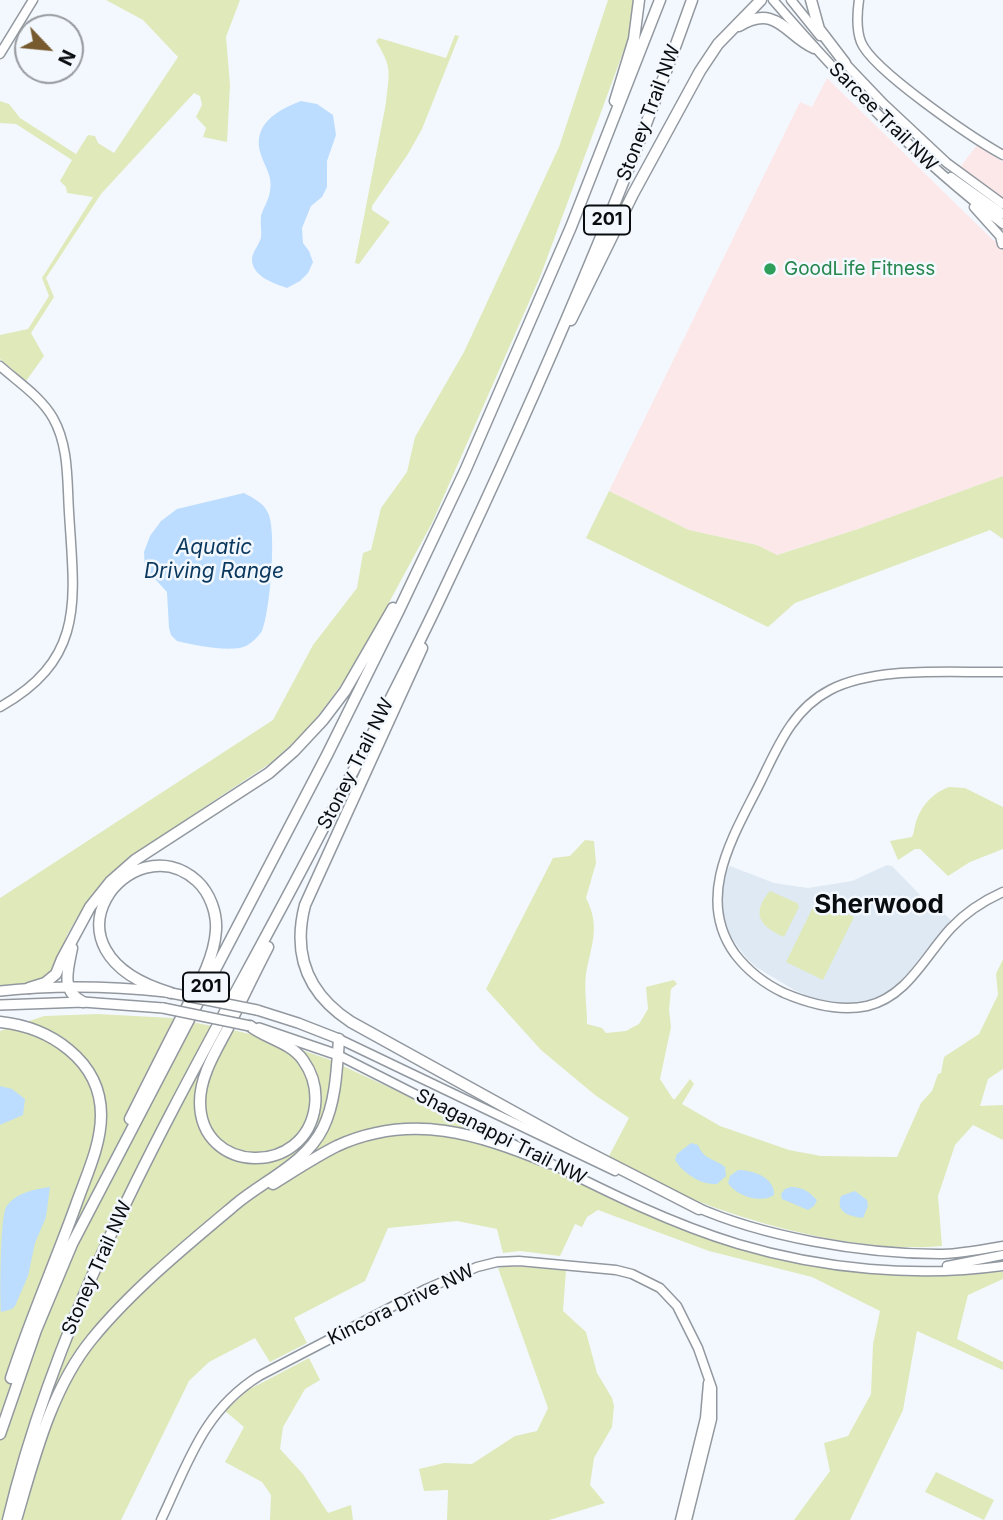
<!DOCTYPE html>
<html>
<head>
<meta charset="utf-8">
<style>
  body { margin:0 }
  #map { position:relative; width:1003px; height:1520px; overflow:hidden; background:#f3f8fe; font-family:Inter,sans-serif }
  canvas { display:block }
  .north { position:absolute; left:14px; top:14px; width:70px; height:70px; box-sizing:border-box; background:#f3f8fe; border:2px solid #969a9e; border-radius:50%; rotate:116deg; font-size:19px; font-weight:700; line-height:28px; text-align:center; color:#0a0d0f }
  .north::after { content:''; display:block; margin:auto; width:24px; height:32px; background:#775a2e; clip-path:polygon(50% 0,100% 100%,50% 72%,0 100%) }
</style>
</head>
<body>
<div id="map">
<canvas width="1003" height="1520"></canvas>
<div class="north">N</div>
</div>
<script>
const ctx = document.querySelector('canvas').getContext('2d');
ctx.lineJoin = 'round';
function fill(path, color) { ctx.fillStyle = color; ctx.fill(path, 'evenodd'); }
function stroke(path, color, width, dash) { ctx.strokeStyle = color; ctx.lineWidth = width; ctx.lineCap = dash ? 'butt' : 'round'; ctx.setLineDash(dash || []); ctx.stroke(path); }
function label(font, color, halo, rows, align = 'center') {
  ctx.font = font + ' Inter,sans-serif'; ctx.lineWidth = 5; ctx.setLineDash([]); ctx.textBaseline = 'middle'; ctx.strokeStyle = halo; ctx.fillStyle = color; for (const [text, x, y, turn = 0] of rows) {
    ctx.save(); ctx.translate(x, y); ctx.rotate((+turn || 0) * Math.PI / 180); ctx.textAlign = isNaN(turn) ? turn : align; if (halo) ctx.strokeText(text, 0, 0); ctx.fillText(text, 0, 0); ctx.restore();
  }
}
const commercial = new Path2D(`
  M827 78 993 240 1003 245V476L858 529 776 555 757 545 689 530 609 491 800 102 812 107Z
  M977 145 1003 162V200L960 167Z`);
const built = new Path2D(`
  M887 865 892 866 924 899 930 901 951 920 903 979 885 993 872 999 843 1004 812 998 794 990 756 967 747 959 728 933 722 912 721 894 726 871 730 866 774 883 808 888 852 881Z`);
const green = new Path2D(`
  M106 0H240L226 37 230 85 227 142 203 137 206 128 196 117 202 105 200 96 194 93 101 194 46 278 54 297 31 333 44 356 26 381 0 359V335L28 329 49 296 42 278 93 197 67 193 66 187 60 181 72 160 16 124 0 123V101L9 104 20 118 76 154 88 135 95 136 98 143 114 153 178 57 143 20Z
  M608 0H637L631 31 540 277 432 523 353 669 308 729 272 762 140 850 102 884 81 911 67 935 56 967 49 977 29 984 0 986V898L273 720 313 645 357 588 363 553 371 550 381 508 407 472 415 437 464 352 559 147Z
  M455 35 459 36 422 129 408 154 372 206V210L390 222 359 264 355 263 386 103C389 72 393 69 376 41L379 38 446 58Z
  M1003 476V539L990 530 795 603 768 627 586 538 609 491 689 530 757 545 777 555 858 529Z
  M949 787 965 788 1003 807V849L970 862 948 876 920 849H915L898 860 890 841 912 837C914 833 914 830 915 826 919 808 932 793 949 787Z
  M585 840 594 841 596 863 586 898C601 927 591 945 586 974 584 989 587 1008 587 1024L602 1028 606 1033 626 1031 639 1024 648 1009 646 987 674 980 677 984 671 989 669 1010 671 1027 660 1079 673 1099H675L690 1079 694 1084 682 1104 720 1126 789 1150 821 1156 897 1157 921 1103 932 1091 938 1074 941 1073 944 1057 979 1034 998 995 996 974 1003 959V1069L988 1079 980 1106 1003 1105V1140L973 1125 955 1145 938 1196 942 1246C869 1253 769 1229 700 1202 669 1190 639 1172 609 1156L629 1118 595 1095 541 1050 486 989 553 858 570 856Z
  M770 891 797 903 799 907 784 937C759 926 751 913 770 891Z
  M817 899 854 917 823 980 786 962Z
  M98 1014 172 1018 237 1031 266 1038 328 1059 444 1113 544 1165 753 1250 914 1274 1003 1272V1279L968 1295 957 1339 1003 1362V1370L917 1331 903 1410 850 1520H794L830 1471 824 1443 848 1436 871 1394 873 1344 880 1311 812 1277 709 1251 598 1210 587 1217 582 1227 575 1224 560 1256 520 1251 503 1253 497 1229 457 1221 388 1228 365 1281 294 1318 307 1343 270 1362 255 1338 209 1362 189 1381 121 1520H0V1031L44 1016Z
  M509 1266 566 1270 563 1311 586 1332 597 1373 612 1398 614 1406 612 1427 594 1458 590 1485 605 1503 549 1520H447L448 1490 424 1491 419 1469 444 1463 472 1464 515 1436 537 1431 548 1408 498 1268Z
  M309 1358 320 1380 305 1389 283 1427 280 1449 303 1474 328 1513 351 1505 353 1520H270L271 1495 262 1482 225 1462 244 1427 225 1411 248 1390Z
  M936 1472 994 1500 984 1520 925 1492Z`);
const water = new Path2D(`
  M301 101 317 104 333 115 336 135 327 161V187L322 197 311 206 302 228 303 243 309 251 313 262 308 273 300 281 287 288C273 283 251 276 252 258 253 252 259 244 261 238 262 231 260 224 261 216 263 208 269 200 270 191 273 177 265 167 261 155 251 125 277 110 301 101Z
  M244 493C253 498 264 503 268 513 277 530 270 613 262 631 258 637 253 642 246 646 231 653 194 645 177 641L171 635 169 628 167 592 145 568 144 552 150 536 161 521 177 509Z
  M0 1086 12 1089 25 1099 23 1115 0 1125Z
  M691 1143 698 1145C704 1160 714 1158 725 1167L726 1176 717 1184C701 1185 684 1174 675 1160L677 1154Z
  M738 1170C752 1170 775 1177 774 1195 761 1204 736 1196 728 1183L730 1176Z
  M50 1187 46 1217 35 1243 28 1276 15 1306 12 1309 1 1312C0 1295 0 1220 6 1207 15 1193 35 1189 50 1187Z
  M791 1187C803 1187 809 1192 817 1200L814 1206 808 1210 782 1199 781 1194 785 1189Z
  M855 1191 867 1200 868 1206 863 1218C850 1216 835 1213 841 1196Z`);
const secondary = new Path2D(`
  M773 0C843 81 917 159 1003 224
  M791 0 820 36
  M859 0C857 14 856 29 861 42 872 70 974 139 1003 155
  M0 54 33 0
  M843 61 884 104 947 163 1003 204
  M951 177 1003 214
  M974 207 1000 236 1002 244
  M0 366C18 382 41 397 53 418 69 446 67 481 69 512 74 598 87 658 0 707
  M1003 672C951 673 876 666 830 690 793 709 778 746 761 781 734 835 694 897 735 954 748 971 765 984 784 993 810 1004 839 1012 867 1006 907 997 925 956 951 928 966 912 983 901 1003 892
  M339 1039 615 1171
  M338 1055 523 1149
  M546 1161C607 1192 672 1224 738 1244 822 1269 916 1278 1003 1266
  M694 1206C763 1237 863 1254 939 1254 961 1254 982 1249 1003 1246
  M947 1266 1003 1255
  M161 1520C188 1463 203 1411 259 1376L426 1289 477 1267 497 1262 519 1261 616 1270 632 1274 660 1288 677 1306 698 1348 712 1388V1419L687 1520
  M680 1520 705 1418 708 1383`);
const primary = new Path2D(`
  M0 991C56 985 110 986 166 992
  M0 1005 83 1002 163 1008
  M257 1010 298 1023 339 1039
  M259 1028 338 1055`);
const highway = new Path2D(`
  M811 0 819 29 845 63
  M739 26C777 3 786 36 814 48
  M615 101 634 39 639 0
  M571 320 633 194 700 71 718 44 761 0
  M422 648 305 905C292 955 308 994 351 1022L570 1143 699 1209
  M72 948C68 969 60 991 83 1002
  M29 988 45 983 56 974 62 959 90 907 110 882 135 860 269 773 294 751 323 720 345 691 393 608
  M0 1022C49 1027 101 1060 101 1115 101 1145 87 1174 77 1202 56 1261 30 1319 11 1378
  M250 1026C267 1039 290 1042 303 1060 313 1074 317 1089 315 1106 306 1177 200 1175 200 1102 200 1076 216 1051 228 1028 241 1001 254 974 268 947
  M130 1119C146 1087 162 1055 178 1024 193 994 214 963 216 930 217 913 210 893 197 881 132 822 28 951 171 993
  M273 1184C294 1171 315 1157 337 1146 412 1112 478 1134 549 1163
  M0 1434 36 1330 72 1244 327 755 399 610 465 471 571 227 660 0
  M8 1520C66 1276 202 1062 316 842 360 758 405 674 445 588 536 396 621 200 692 0
  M16 1520C34 1459 51 1389 92 1339 132 1290 187 1245 236 1204 265 1180 306 1163 323 1128 336 1102 337 1067 339 1039`);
const primaryBridge = new Path2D(`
  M171 993 257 1010
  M163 1008 250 1026`);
const markers = [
  [770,269,7,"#2e9e5b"]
];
const shields = [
  [607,220,46],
  [206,987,46]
];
const shieldNames = [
  ["201",607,220],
  ["201",206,987]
];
const streetNames = [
  ["Stoney Trail NW",649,113,-69],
  ["Sarcee Trail NW",883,117,45],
  ["Stoney Trail NW",356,764,-63],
  ["Shaganappi Trail NW",501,1137,27],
  ["Stoney Trail NW",97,1268,-66],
  ["Kincora Drive NW",401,1305,-26]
];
const leisureNames = [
  ["GoodLife Fitness",784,269]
];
const waterNames = [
  ["Aquatic",214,548],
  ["Driving Range",214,572]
];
const districtNames = [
  ["Sherwood",879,905]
];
fill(commercial, '#fde8e9');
fill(built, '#dfe9f3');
fill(green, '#dfe9b9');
fill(water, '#bcddff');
stroke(secondary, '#92989f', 11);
stroke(primary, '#92989f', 12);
stroke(highway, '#92989f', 13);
stroke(secondary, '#fff', 8);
stroke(primary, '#fff', 9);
stroke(highway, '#fff', 10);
stroke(primaryBridge, '#92989f', 12, []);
stroke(primaryBridge, '#fff', 9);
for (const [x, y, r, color] of markers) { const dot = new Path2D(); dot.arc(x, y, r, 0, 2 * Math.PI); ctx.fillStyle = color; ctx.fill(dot); stroke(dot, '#f3f8fe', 2.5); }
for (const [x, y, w] of shields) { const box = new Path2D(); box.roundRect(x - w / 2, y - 14.5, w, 29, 5); ctx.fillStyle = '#f3f8fe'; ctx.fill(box); stroke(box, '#0a0d0f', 2); }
label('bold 18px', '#0a0d0f', null, shieldNames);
label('19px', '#0a0d0f', '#f3f8fe', streetNames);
label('19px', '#27864d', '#f3f8fe', leisureNames, 'left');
label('italic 21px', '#09375e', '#f3f8fe', waterNames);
label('bold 26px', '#0a0d0f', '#f3f8fe', districtNames);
</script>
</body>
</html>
